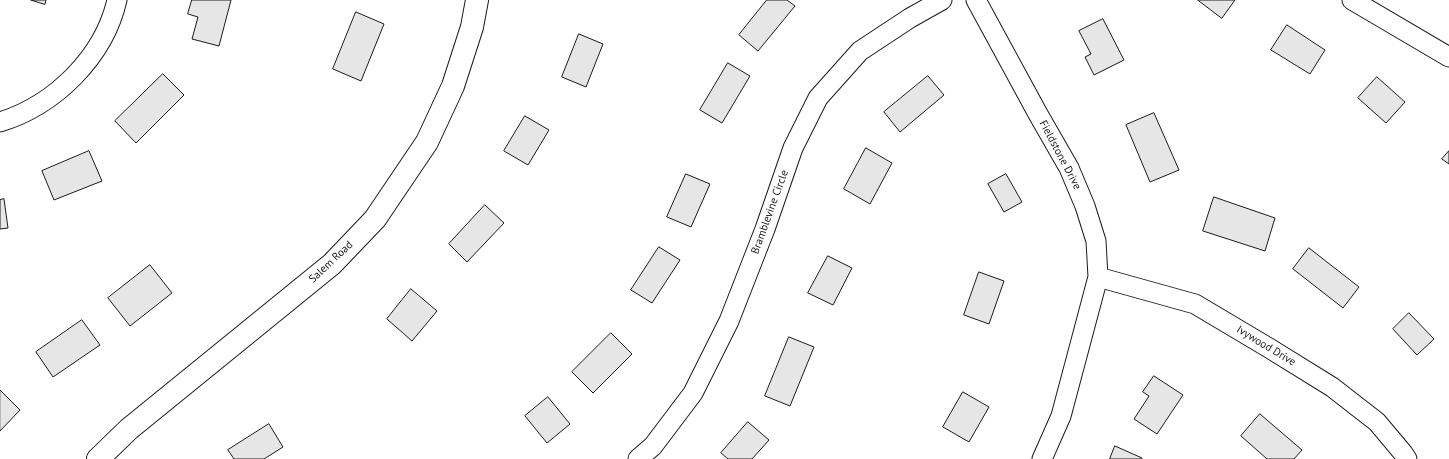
<!DOCTYPE html>
<html>
<head>
<meta charset="utf-8">
<style>
  body { margin:0 }
  canvas { display:block; background:#fff }
</style>
</head>
<body>
<canvas width="1449" height="459"></canvas>
<script>
const ctx = document.querySelector('canvas').getContext('2d');
ctx.lineJoin = 'round';
function fill(path, color) { ctx.fillStyle = color; ctx.fill(path, 'evenodd'); }
function stroke(path, color, width, dash) { ctx.strokeStyle = color; ctx.lineWidth = width; ctx.lineCap = dash ? 'butt' : 'round'; ctx.setLineDash(dash || []); ctx.stroke(path); }
function label(font, color, halo, rows, align = 'center') {
  ctx.font = font + ' "PT Sans",sans-serif'; ctx.lineWidth = 3; ctx.setLineDash([]); ctx.textBaseline = 'middle'; ctx.strokeStyle = halo; ctx.fillStyle = color; for (const [text, x, y, turn = 0] of rows) {
    ctx.save(); ctx.translate(x, y); ctx.rotate((+turn || 0) * Math.PI / 180); ctx.textAlign = isNaN(turn) ? turn : align; if (halo) ctx.strokeText(text, 0, 0); ctx.fillText(text, 0, 0); ctx.restore();
  }
}
const building = new Path2D(`
  M31 0H46L45 4Z
  M192 0H231L219 46 192 39 198 17 188 14Z
  M767 0H787L795 6 758 51 739 35Z
  M1198 0H1235L1222 18Z
  M356 12 384 24 361 81 333 69Z
  M1103 19 1124 60 1094 75 1085 57 1091 54 1079 31Z
  M1287 25 1325 50 1310 74 1271 50Z
  M579 34 603 44 586 87 562 77Z
  M728 63 750 76 722 123 700 110Z
  M163 74 184 95 136 143 115 121Z
  M928 76 944 95 900 132 884 112Z
  M1377 77 1405 102 1386 123 1358 98Z
  M1154 113 1179 170 1150 182 1126 125Z
  M525 116 549 130 528 165 504 151Z
  M866 148 892 163 870 204 844 189Z
  M89 151 102 181 54 200 42 171Z
  M1449 151V164L1442 159Z
  M686 174 710 184 691 227 667 217Z
  M1006 174 1022 202 1004 212 988 184Z
  M1214 197 1275 218 1265 251 1203 231Z
  M4 199 8 228 0 229V200Z
  M485 205 504 223 467 262 449 244Z
  M659 247 680 260 652 303 631 290Z
  M1309 248 1359 287 1343 308 1293 269Z
  M828 256 852 268 833 305 808 293Z
  M150 265 172 293 130 326 108 298Z
  M979 272 1004 281 989 324 964 315Z
  M411 289 437 311 412 341 387 319Z
  M1409 313 1434 339 1417 355 1393 329Z
  M82 320 100 345 53 377 36 352Z
  M611 333 632 354 593 393 572 372Z
  M789 337 814 347 790 406 765 396Z
  M1154 376 1183 395 1157 434 1134 419 1149 396 1143 392Z
  M0 390 20 410 0 431Z
  M963 392 989 407 969 442 943 427Z
  M548 397 570 424 547 443 525 416Z
  M1260 414 1302 450 1294 459H1267L1241 436Z
  M748 422 769 440 752 459H728L721 453Z
  M269 424 283 447 264 459H234L228 450Z
  M1115 446 1142 458V459H1110Z`);
const minor = new Path2D(`
  M976 0 1038 114 1069 168 1085 206 1096 241 1098 277 1061 416 1042 459
  M1352 0 1449 57
  M0 122C55 105 104 57 117 0
  M1098 277 1195 304 1269 348 1332 387 1377 422 1403 453 1407 459
  M638 459 653 446 693 393 729 321 765 229 793 148 818 98 860 51 910 18 942 0`);
const tertiary = new Path2D(`
  M98 459 129 429 332 264 375 219 427 142 453 86 472 27 477 0`);
const streetNames = [
  ["Fieldstone Drive",1060,155,62],
  ["Bramblevine Circle",770,212,-70],
  ["Salem Road",331,262,-43],
  ["Ivywood Drive",1266,346,31]
];
fill(building, '#e6e6e6');
stroke(building, '#1a1a1a', 1);
stroke(minor, '#1a1a1a', 21);
stroke(tertiary, '#1a1a1a', 24);
stroke(minor, '#fff', 19);
stroke(tertiary, '#fff', 22);
label('11px', '#1a1a1a', '#fff', streetNames);
</script>
</body>
</html>
